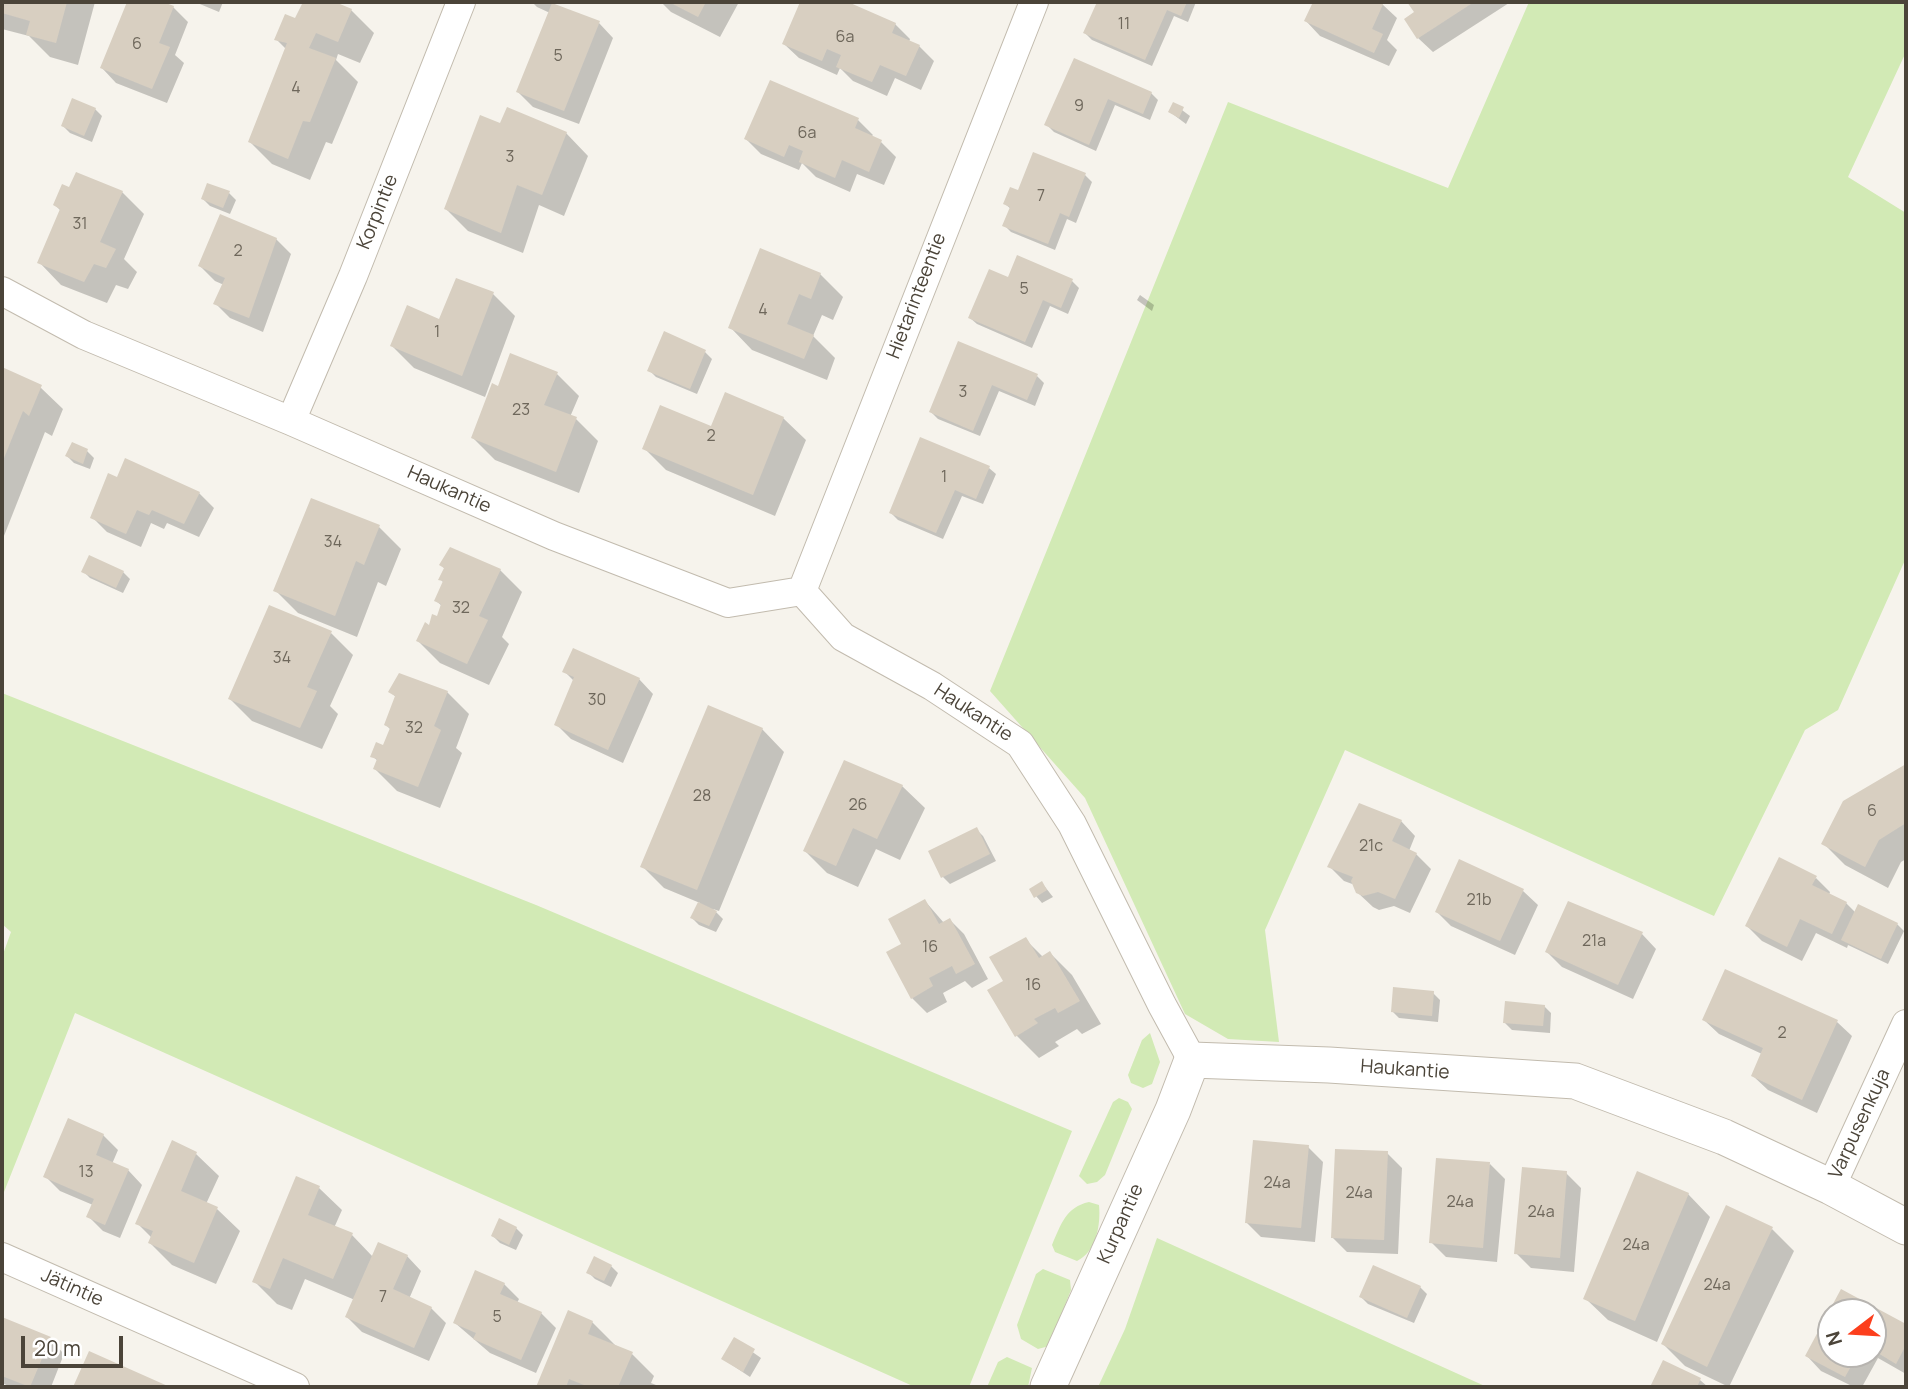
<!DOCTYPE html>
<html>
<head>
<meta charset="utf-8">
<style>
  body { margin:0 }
  #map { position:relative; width:1908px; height:1389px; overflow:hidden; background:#f6f3ec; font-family:Manrope,sans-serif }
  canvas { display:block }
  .frame { position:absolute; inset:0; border:4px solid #4b4439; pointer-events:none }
  .north { position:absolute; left:1817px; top:1298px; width:70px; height:70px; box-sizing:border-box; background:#fff; border:2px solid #b7b4b0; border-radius:50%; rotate:253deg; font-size:19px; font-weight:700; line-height:28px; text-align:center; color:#4b4439 }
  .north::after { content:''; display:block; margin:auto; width:24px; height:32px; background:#fc3f1d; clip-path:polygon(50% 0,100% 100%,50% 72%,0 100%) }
  .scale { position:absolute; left:21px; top:1336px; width:102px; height:32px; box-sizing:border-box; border:4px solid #4b4439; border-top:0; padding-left:9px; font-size:21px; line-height:24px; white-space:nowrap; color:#4b4439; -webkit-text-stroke:5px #fff; paint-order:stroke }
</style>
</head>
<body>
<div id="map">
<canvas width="1908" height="1389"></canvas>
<div class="frame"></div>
<div class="north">N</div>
<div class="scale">20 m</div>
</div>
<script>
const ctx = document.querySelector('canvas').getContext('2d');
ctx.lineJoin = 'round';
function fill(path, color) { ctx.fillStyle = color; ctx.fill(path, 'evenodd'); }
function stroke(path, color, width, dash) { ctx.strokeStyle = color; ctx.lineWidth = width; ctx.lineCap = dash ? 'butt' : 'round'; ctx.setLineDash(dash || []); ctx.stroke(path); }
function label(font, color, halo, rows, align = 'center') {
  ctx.font = font + ' Manrope,sans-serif'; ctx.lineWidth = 7; ctx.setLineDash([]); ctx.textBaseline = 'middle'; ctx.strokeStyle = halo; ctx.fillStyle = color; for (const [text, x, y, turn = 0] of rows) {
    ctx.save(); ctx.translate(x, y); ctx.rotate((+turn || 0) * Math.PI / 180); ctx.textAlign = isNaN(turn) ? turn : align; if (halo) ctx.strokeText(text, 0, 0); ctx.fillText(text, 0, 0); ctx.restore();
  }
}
const green = new Path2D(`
  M1529 2H1906V52L1848 177 1906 213V558L1838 710 1805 730 1714 916 1345 750 1265 930 1279 1042 1228 1039 1185 1014 1085 798 990 691 1228 102 1448 188Z
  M2 693 536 905 1072 1131 969 1387H915L75 1013 2 1197V957L11 932 2 924Z
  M1150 1033 1160 1062 1152 1084 1143 1088 1131 1083 1128 1075 1142 1040Z
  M1119 1098 1128 1102 1132 1109 1105 1175 1097 1182 1087 1184 1079 1176 1113 1102Z
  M1089 1202 1099 1205C1101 1225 1096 1252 1077 1261L1055 1252 1052 1245C1061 1224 1066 1207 1089 1202Z
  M1157 1238 1487 1387H1098L1125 1329Z
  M1043 1269 1070 1280 1071 1290 1049 1346 1038 1349 1021 1339 1017 1325 1036 1274Z
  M1007 1357 1032 1368 1028 1387H987L998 1362Z`);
const shadow = new Path2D(`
  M2 2H95L78 65 50 57 29 36 2 29Z
  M129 2H158L173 7 188 22 175 55 184 63 167 103 116 83 102 68Z
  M195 2H223L219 12Z
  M304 2H330L351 10 374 33 360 63 338 54 336 60 358 82 332 144 326 142 310 180 272 164 250 142 286 49 276 39 296 20Z
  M532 2H553V5L599 23 613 38 579 124 533 107 518 92 550 13 537 7Z
  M661 2H739L720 37 671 12Z
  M802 2H843L895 24 910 39 909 42 919 46 934 61 921 90 895 78 887 96 853 81 840 68 837 75 799 58 784 44Z
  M1099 2H1196L1188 22 1174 16 1152 66 1092 40 1085 33Z
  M1314 2 1382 4 1397 18 1387 40 1397 50 1389 66 1320 36 1306 21Z
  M1410 2H1508L1509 3 1433 52 1418 38 1416 12Z
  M1075 60 1151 93 1158 100 1150 120 1115 105 1096 151 1054 132 1047 125Z
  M1174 104 1190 116 1186 124 1170 112Z
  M95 109 102 116 92 142 70 133 63 126Z
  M858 120 873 135 871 137 881 142 896 157 884 185 857 174 850 192 816 177 802 163 799 170 761 154 746 139Z
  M501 125 566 133 588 156 564 216 539 205 523 253 468 231 446 209Z
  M1085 175 1092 182 1076 223 1067 219 1055 250 1011 232 1004 225 1011 209 1005 204 1019 193Z
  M208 185 229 193 236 200 230 214 210 206 203 199Z
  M122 192 144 214 124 259 137 272 128 289 116 285 107 303 61 285 39 262 61 211 55 205Z
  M276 239 291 254 263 332 230 318 215 303 224 285 215 281 200 266Z
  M761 250 820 274 843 297 833 320 822 315 813 336 835 358 827 380 752 350 730 327Z
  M1018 257 1072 281 1079 288 1068 314 1050 306 1032 348 977 324 970 318 1009 280Z
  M493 294 515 316 485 397 414 368 392 346Z
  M1140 295 1154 305 1152 311 1137 300Z
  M959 344 1037 376 1044 383 1035 406 999 391 980 436 938 419 931 412Z
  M705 352 712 359 697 394 656 377 649 370Z
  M2 369 40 387 63 409 52 436 45 432 2 541Z
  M557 374 579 396 570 417 576 419 598 441 579 493 495 460 473 438 499 388Z
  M783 418 806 440 775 516 666 470 644 448 711 428Z
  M87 451 94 458 90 469 74 463 67 456Z
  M989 468 996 474 983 504 962 496 943 539 898 520 891 513Z
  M118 479 199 493 214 508 199 537 167 523 164 529 151 523 141 547 107 532 92 517Z
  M379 527 401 549 386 586 378 582 357 637 298 613 275 590Z
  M441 565 500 570 522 592 502 637 509 644 489 685 440 663 418 641 438 619 442 606 436 601 444 583 440 579 446 570Z
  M83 571 123 572 130 579 123 593 90 578Z
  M331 633 353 655 330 706 338 714 322 749 252 721 230 699Z
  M564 671 639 679 653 694 623 763 571 739 556 724 574 681Z
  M390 692H447L469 714 456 748 462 753 440 808 397 791 375 769 378 761 372 756 384 747 391 730 386 725 396 697Z
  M762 729 784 752 719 911 713 909 723 919 716 932 699 925 692 918 700 903 664 888 642 866Z
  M1906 767V859L1901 862 1888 888 1845 865 1823 843 1844 802Z
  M902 786 925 808 900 860 876 849 858 887 827 873 805 851Z
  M1401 821 1415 836 1409 851 1416 854 1431 869 1410 913 1394 906 1379 910 1373 907 1357 892 1355 885 1344 881 1330 867Z
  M976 829 983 836 996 861 950 884 943 877 930 852Z
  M1460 862 1523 891 1538 905 1515 955 1451 926 1437 912Z
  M1816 878 1830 892 1829 895 1846 903 1856 913 1897 924 1904 931 1888 964 1848 945 1847 948 1816 933 1802 961 1762 941 1747 926Z
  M1042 883 1053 897 1042 903 1036 896Z
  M925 901 944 923 950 920 964 934 988 979 972 988 965 981 943 993 947 1002 927 1013 912 998 903 945Z
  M1642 934 1656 949 1633 999 1562 967 1547 952Z
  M1025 939 1043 957 1050 953 1072 975 1101 1024 1082 1034 1077 1029 1055 1042 1059 1046 1039 1058 1017 1036 1005 982Z
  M1433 993 1440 1000 1438 1022 1399 1018 1392 1011Z
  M1544 1006 1551 1013 1550 1033 1512 1030 1505 1023Z
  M1704 1020 1837 1022 1852 1036 1817 1113 1768 1090 1753 1076 1762 1054 1719 1034Z
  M103 1135 118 1150 112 1164 128 1170 142 1185 120 1238 103 1231 88 1216 93 1205 60 1191 45 1176Z
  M172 1143 196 1154 219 1176 206 1204 217 1209 240 1231 216 1284 172 1265 150 1243 152 1238 137 1223Z
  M1308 1147 1323 1162 1315 1242 1261 1237 1246 1222Z
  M1387 1153 1402 1168 1398 1254 1347 1252 1332 1237Z
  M1490 1164 1505 1179 1497 1262 1446 1257 1431 1242Z
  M1566 1173 1581 1188 1574 1272 1531 1268 1516 1253Z
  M297 1179 319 1188 342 1210 334 1228 352 1235 373 1257 407 1256 421 1271 409 1299 431 1308 446 1323 429 1361 362 1332 347 1317 355 1300 305 1279 292 1310 277 1304 254 1281Z
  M1688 1194 1710 1217 1657 1342 1608 1320 1585 1298Z
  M516 1228 523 1235 516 1250 500 1243 493 1236Z
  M1772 1229 1794 1251 1729 1387 1685 1366 1663 1344Z
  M611 1266 618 1273 611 1287 595 1279 588 1272Z
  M504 1284 519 1299 517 1303 541 1313 556 1328 536 1373 490 1353 455 1323Z
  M1420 1287 1427 1294 1414 1323 1368 1304 1361 1297Z
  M1842 1291 1906 1326V1374L1878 1358 1862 1387H1854L1821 1371 1807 1356ZM1831 1312H1873V1354H1831Z
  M569 1312 592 1322 615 1345 632 1354 654 1376 651 1383 661 1387H537Z
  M2 1319 50 1339 64 1354 51 1387H11L2 1383Z
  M734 1339 761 1358 750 1377 723 1359Z
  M1664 1362 1700 1380 1708 1387H1652Z`);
const building = new Path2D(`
  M2 2H67L56 43 26 35 30 21 2 13Z
  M127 2H163L174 6 159 43 170 47 152 89 100 68Z
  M303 2H335L352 9 338 42 316 33 309 48 336 58 310 122 303 121 288 159 248 142 287 43 274 40 285 14 295 18Z
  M669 2H706L698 17Z
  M800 2H848L896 23 892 33 920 45 906 76 880 65 872 82 836 67 841 55 827 49 822 61 782 44Z
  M1097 2H1187L1181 16 1167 10 1145 60 1083 33Z
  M1313 2H1384L1372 29 1383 34 1374 53 1304 21Z
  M1407 2H1474L1417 39 1404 19 1414 12Z
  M552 3 600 21 564 111 516 92Z
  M1074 58 1152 92 1143 114 1108 99 1089 145 1044 125Z
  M770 80 859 118 855 128 882 140 869 172 842 160 835 178 799 162 803 151 789 145 784 157 744 139Z
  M72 98 96 108 84 136 61 126Z
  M1173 102 1184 107 1179 118 1168 112Z
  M507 107 567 132 542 195 517 185 501 233 444 209 480 115 500 123Z
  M1033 152 1086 173 1069 217 1060 213 1048 244 1002 226 1010 207 1003 204 1010 187 1018 190Z
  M76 172 123 191 100 242 116 249 106 268 94 264 84 282 37 263 60 209 53 205 62 184 69 187Z
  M207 183 230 191 223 208 201 199Z
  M220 214 277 238 249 318 213 304 225 278 198 266Z
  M760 248 821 273 811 299 799 294 787 324 814 335 804 359 728 328Z
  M1017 255 1073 279 1061 308 1043 300 1025 342 968 318 989 269 1008 277Z
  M456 278 494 292 462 376 390 346 407 305 439 319Z
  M664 331 706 350 690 389 647 371Z
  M958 341 1038 374 1027 400 992 385 973 431 929 412Z
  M510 353 558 372 544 405 577 417 556 472 471 438 492 383 498 386Z
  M2 367 42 385 29 416 23 411 2 463Z
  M725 392 784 417 753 495 642 449 660 405 711 426Z
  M920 437 990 466 976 499 955 490 936 533 889 513Z
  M72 442 88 449 83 464 65 456Z
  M125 458 200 492 184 524 152 510 149 515 137 510 126 534 90 518 108 473 117 477Z
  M311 498 380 525 364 565 356 561 335 616 273 591Z
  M450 547 501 569 479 616 488 620 467 664 416 641 425 622 429 625 432 614 437 616 441 604 434 601 443 581 438 580 444 568 439 565Z
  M89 555 124 571 116 588 81 572Z
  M269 605 332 631 307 687 317 691 300 728 228 699Z
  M573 648 640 678 608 750 554 725 574 677 562 672Z
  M399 673 448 691 434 726 441 730 418 787 373 769 377 759 370 757 376 742 383 745 390 728 384 725 395 696 388 692Z
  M708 705 763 728 697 890 640 867Z
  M844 760 903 785 877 839 853 828 836 866 803 851Z
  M1906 764V823L1879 840 1865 867 1821 844 1843 801Z
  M1359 803 1402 820 1392 841 1417 853 1395 899 1378 892 1363 896 1356 893 1351 881 1353 877 1327 867Z
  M977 827 990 854 941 878 928 851Z
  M1779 857 1817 876 1812 885 1847 902 1832 934 1800 919 1787 947 1745 926Z
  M1459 859 1524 889 1500 941 1435 912Z
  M1042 881 1047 890 1034 898 1029 889Z
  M925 899 939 924 950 918 975 964 956 974 952 966 929 978 933 986 911 999 886 952 901 944 888 919Z
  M1568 901 1643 932 1618 985 1545 952Z
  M698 902 717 911 709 926 690 918Z
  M1858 904 1898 923 1881 959 1841 940Z
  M1026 937 1039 958 1050 951 1080 1001 1058 1013 1055 1008 1034 1019 1038 1023 1015 1037 987 990 1003 981 989 957Z
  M1725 969 1838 1020 1802 1100 1751 1076 1763 1048 1702 1020Z
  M1393 987 1434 991 1432 1016 1391 1012Z
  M1505 1001 1545 1005 1543 1026 1503 1023Z
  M68 1118 104 1134 96 1155 129 1169 105 1225 86 1217 94 1199 43 1177Z
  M172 1140 197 1152 181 1191 218 1207 194 1263 148 1243 153 1231 135 1224Z
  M1253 1140 1309 1145 1301 1228 1245 1223Z
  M1335 1149 1388 1151 1384 1240 1331 1238Z
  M1436 1158 1490 1162 1483 1248 1429 1243Z
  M1522 1167 1567 1171 1560 1258 1514 1254Z
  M1637 1171 1689 1193 1635 1321 1583 1299Z
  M296 1176 320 1186 308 1215 353 1233 333 1279 283 1258 270 1289 252 1282Z
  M1726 1205 1773 1227 1707 1367 1661 1344Z
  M499 1218 517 1227 509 1245 491 1236Z
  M378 1242 408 1255 393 1289 432 1307 414 1348 345 1317Z
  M594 1256 612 1265 604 1281 586 1273Z
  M1373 1265 1421 1286 1407 1318 1359 1297Z
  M475 1270 505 1283 500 1294 542 1312 521 1360 473 1339 476 1333 453 1323Z
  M1841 1289 1906 1324V1345L1896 1364 1873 1350V1312H1831V1354H1858L1845 1377 1805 1356Z
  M568 1310 593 1321 588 1334 633 1352 618 1387H589L569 1379 566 1387H536Z
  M2 1317 51 1337 30 1387 2 1376Z
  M734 1337 755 1349 743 1372 721 1359Z
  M89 1351 170 1387H73Z
  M1663 1360 1701 1378 1697 1387H1650Z`);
const minor = new Path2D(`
  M2 291 84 335 291 421 554 536 728 603 802 591 843 637 932 686 1020 744 1072 824 1162 1005 1192 1060
  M291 421 353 276 461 2
  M802 591 1034 2
  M1831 1187 1906 1024
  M2 1257 295 1387`);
const tertiary = new Path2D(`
  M1048 1387 1173 1110 1192 1060 1329 1065 1575 1081 1724 1137 1831 1187 1906 1227`);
const numberNames = [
  ["11",1124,25],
  ["6a",845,38],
  ["6",137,45],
  ["5",558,57],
  ["4",296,89],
  ["9",1079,107],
  ["6a",807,134],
  ["3",510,158],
  ["7",1041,197],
  ["31",80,225],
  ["2",238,252],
  ["5",1024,290],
  ["4",763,311],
  ["1",437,333],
  ["3",963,393],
  ["23",521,411],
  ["2",711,437],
  ["1",944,478],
  ["34",333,543],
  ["32",461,609],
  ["34",282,659],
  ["30",597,701],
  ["32",414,729],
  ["28",702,797],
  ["26",858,806],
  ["6",1872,812],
  ["21c",1371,847],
  ["21b",1479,901],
  ["21a",1594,942],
  ["16",930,948],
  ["16",1033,986],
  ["2",1782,1034],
  ["13",86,1173],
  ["24a",1277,1184],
  ["24a",1359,1194],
  ["24a",1460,1203],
  ["24a",1541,1213],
  ["24a",1636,1246],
  ["24a",1717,1286],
  ["7",383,1298],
  ["5",497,1318]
];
const streetNames = [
  ["Korpintie",378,212,-68],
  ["Hietarinteentie",917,296,-69],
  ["Haukantie",449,490,24],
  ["Haukantie",973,713,33],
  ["Haukantie",1405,1070,4],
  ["Varpusenkuja",1860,1124,-65],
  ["Kurpantie",1121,1224,-66],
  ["Jätintie",72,1288,24]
];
fill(green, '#d2eab5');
fill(shadow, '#0003');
fill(building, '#d8cfc1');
stroke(minor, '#c2bbae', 30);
stroke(tertiary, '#c2bbae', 37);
stroke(minor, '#fff', 28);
stroke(tertiary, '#fff', 35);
label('16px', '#6e675b', null, numberNames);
label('19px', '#4b4439', '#fff', streetNames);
</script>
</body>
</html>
